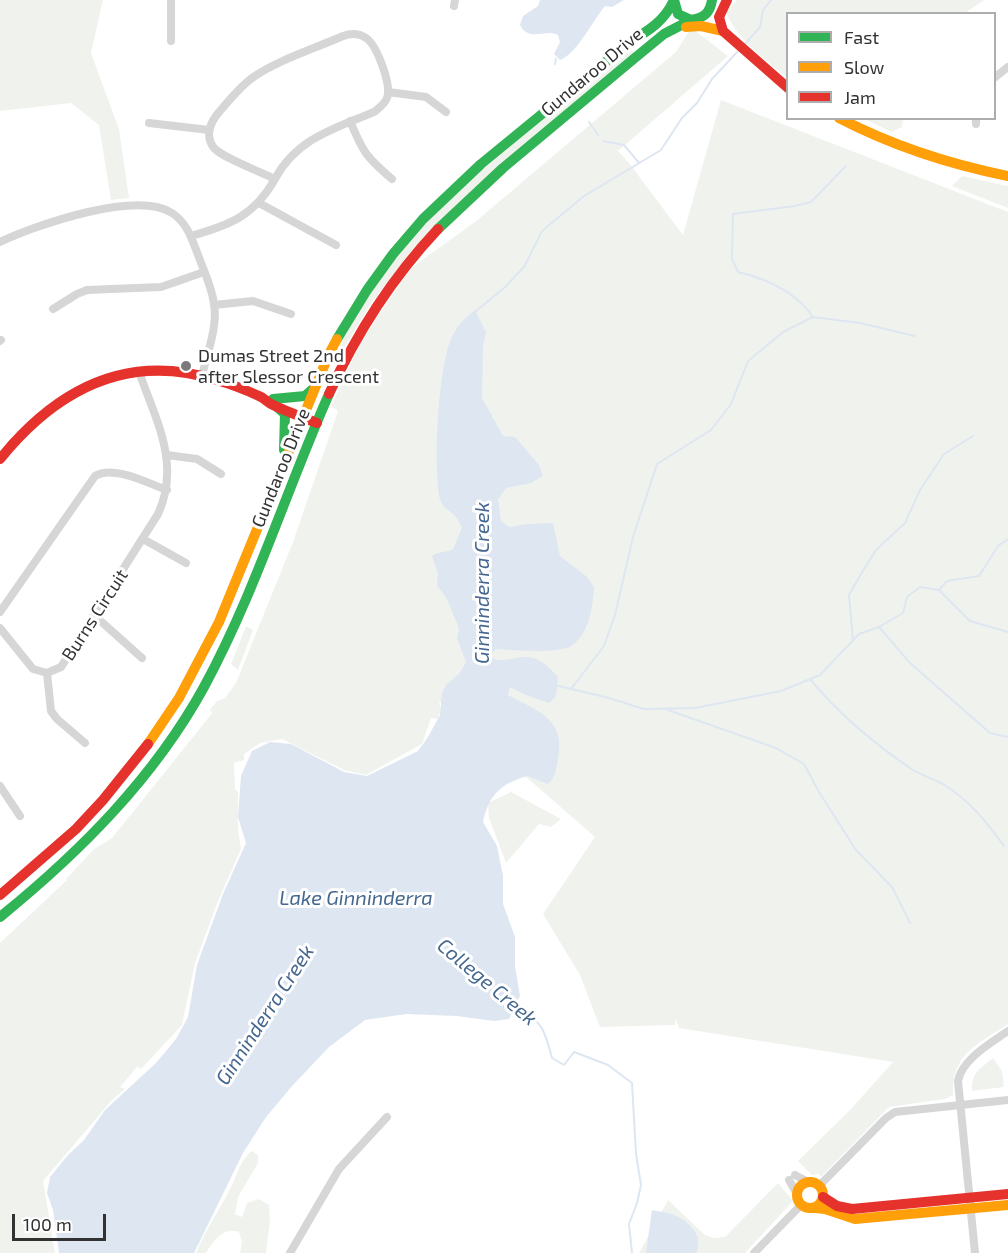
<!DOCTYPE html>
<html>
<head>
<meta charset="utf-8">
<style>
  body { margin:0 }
  #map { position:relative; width:1008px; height:1253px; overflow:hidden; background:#fff; font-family:"Exo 2",sans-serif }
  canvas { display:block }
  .legend { position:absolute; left:786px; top:12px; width:210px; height:108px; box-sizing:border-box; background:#fff; border:2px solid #adadad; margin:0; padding:8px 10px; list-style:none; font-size:18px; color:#323232 }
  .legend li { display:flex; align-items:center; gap:12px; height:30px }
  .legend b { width:30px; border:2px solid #adadad }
  .scale { position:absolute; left:12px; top:1214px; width:94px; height:27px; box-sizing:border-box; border:3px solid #323232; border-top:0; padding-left:8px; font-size:18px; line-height:21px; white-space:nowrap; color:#323232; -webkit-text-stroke:4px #fff; paint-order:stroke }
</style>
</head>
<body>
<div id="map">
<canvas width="1008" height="1253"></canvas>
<ul class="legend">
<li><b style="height:8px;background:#30b455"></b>Fast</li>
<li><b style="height:8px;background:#ff9f0a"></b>Slow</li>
<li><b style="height:8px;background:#e5322d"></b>Jam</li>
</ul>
<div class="scale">100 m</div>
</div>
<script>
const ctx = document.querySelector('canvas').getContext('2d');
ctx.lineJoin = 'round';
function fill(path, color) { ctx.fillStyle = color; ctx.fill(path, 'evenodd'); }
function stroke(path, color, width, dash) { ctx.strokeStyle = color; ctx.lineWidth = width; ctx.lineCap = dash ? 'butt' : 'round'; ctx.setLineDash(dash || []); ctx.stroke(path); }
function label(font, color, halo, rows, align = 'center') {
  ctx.font = font + ' "Exo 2",sans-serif'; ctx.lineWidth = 6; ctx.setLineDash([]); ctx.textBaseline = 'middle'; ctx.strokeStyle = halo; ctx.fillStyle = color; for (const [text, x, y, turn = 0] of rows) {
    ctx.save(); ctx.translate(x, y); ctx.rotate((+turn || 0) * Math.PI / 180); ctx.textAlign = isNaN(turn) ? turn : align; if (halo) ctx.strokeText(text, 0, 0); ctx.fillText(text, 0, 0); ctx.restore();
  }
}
const green = new Path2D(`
  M0 0H103L91 53 119 129 129 198 111 200 99 125 71 103 0 111Z
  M737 0H984L965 13 788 14 787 78C766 60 736 39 726 12Z
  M694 30 728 56 618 151 629 163 683 235 721 100 1008 212V1024C978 1044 951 1054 953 1095L945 1099 889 1107 821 1177 819 1174 812 1175 798 1161 850 1110 893 1062 679 1028 676 1019 675 1025 600 1027 580 975 543 914 595 837 439 701 441 709 438 719 431 718 422 744 366 775 344 770 282 739 260 743 244 754V760L234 763 235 789 238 792V829L241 849 218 901 195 963 182 1025 141 1069 137 1067 120 1087 125 1089 112 1100 43 1181 55 1253H0V943L67 880 66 879 94 849 112 838 213 712 209 711 217 701 225 698 236 683 293 542 338 411 331 406 360 344 377 317 411 268 475 222 676 52 689 31Z
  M630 47 634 53 391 279 373 300 335 363 330 362 361 307 404 247 449 198Z
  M865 119H903L902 127 891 132Z
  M962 176 1008 186V208L952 186Z
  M246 626 253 630 238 670 231 664Z
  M511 792 561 819 551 827 539 824 506 863 489 818 488 803Z
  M993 1058 1002 1071 1004 1087 972 1091C971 1072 980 1069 993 1058Z
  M252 1151 258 1155V1163L238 1197 235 1214 242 1217 247 1203 259 1199 269 1205 270 1221 266 1253H240L242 1242 239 1232C224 1226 213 1241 206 1253H196C205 1231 218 1212 229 1191 237 1178 239 1160 252 1151Z
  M778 1183 793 1201 745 1253H639L668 1200 705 1235 714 1238 725 1237Z`);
const water = new Path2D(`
  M540 0H624L612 7 605 6C593 20 576 55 560 60L554 54 560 42 558 35C545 28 530 43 520 25L523 16 538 6Z
  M475 310 486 332 483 345 482 398 503 436 515 437 539 465 543 476 531 483 506 488 498 499 501 521 509 527 526 524 553 523 560 556 587 577 594 587C593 606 589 635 571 646 559 654 511 650 496 649L489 657C504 665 519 654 534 658 543 661 552 670 558 677L556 696 549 703 526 695 510 687 508 695C537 711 566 718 558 759 556 769 556 776 548 784L527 776C500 784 489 795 483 822L497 846 503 876V904L515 937V966L520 996 509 1019 494 1021 457 1016 406 1014 365 1020 329 1047 293 1085 266 1117 243 1153 194 1253H59L53 1210 47 1193 50 1177 68 1155 84 1140 105 1110 156 1063 176 1039 188 1017 197 965 223 894 246 843 238 817 241 776 252 751 270 742 291 744 344 772 367 776 418 751 428 737 440 715 442 693 446 685 459 674 466 662 457 638 459 629 457 623 446 597 437 586 438 573 432 556C438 551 446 553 453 549L462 528C460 524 458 519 455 516 450 510 442 508 440 499 433 467 438 372 450 342 455 328 463 319 475 310Z
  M652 1210C661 1212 673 1213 680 1218 693 1225 703 1239 696 1253H646Z`);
const stream = new Path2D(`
  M744 45 760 27 763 10 771 0
  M555 64 556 59
  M589 122 598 135
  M603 141 624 145 639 163
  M475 312 504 288 524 267 542 231 584 196 661 150 682 118 697 103 712 79 740 49
  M813 317C796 292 767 279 738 272L732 259 733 214 795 206 811 202 846 166
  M939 590 970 621 1008 632
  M879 627 910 663 990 733 1008 737
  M853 641 849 595 861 574 876 550 905 523 920 490 944 454 973 436
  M810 679C837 712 875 744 910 768 920 775 932 778 943 784 969 800 986 821 1004 846
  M555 685 609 698 644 709 695 708 781 691 820 675 859 634 879 627 903 613 907 597 920 587 939 590 947 581 979 576 998 546 1008 539
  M571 689 604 646 615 615 633 537 657 464 711 430 731 404 748 361 783 332 813 317 860 323 915 336
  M668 710 776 748 804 764 819 792 856 850 892 887 910 923
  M516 1004C542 1025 543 1024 552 1058L564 1065 574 1052 608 1065 632 1083 636 1154 641 1185 637 1203 629 1224 632 1253`);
const street = new Path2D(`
  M171 0V41
  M454 6 455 0
  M994 78 1008 67
  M388 92 426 97 446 112
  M350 121C363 152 366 157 392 179
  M149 123 209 130
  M976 124V118
  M259 203 336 245
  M191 236C230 225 254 216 275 179 261 172 223 158 214 148 204 135 211 121 220 111 230 99 240 87 252 78 275 61 316 48 343 36 351 33 359 33 366 38 377 45 392 86 387 98 384 105 379 108 374 112 335 128 296 139 275 179
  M0 242C36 225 136 190 172 213 189 224 193 243 200 260 205 274 212 288 214 304 218 327 207 353 202 376
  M214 305 253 301 291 314
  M53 309 77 294 87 290 161 287 204 272
  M0 341 1 340
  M167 455 197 459 221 474
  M143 539 186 563
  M0 612 95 476C114 465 147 483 167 490
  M95 616 142 658
  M0 628 33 669 47 673 61 667 158 514C181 464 156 420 139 372
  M47 673 51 711 57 719 85 743
  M0 786 20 816
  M795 1175 808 1182
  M789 1180 797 1194
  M819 1186 886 1118 895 1112 1008 1100
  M290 1253 339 1169 387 1117
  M754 1253 801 1205
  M975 1253 958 1081C962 1059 991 1043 1008 1031`);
const fast = new Path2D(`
  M674 0 678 14 691 20C704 18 710 13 712 0
  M438 229 503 168 636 57 664 34 691 20
  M337 339 367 290 393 254 423 219 481 164 631 41C650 30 665 20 674 0
  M273 399 305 396 314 388
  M276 406 285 414 284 450
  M0 917C80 852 154 778 204 687 255 593 286 491 329 394`);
const slow = new Path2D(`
  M686 27 701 26 723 31
  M839 118C893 146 948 164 1008 176
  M148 744 179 698 219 622 329 354 337 339
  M797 1195a13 13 0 1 1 26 0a13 13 0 1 1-26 0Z
  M815 1208 825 1209 855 1219 1008 1205`);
const jam = new Path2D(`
  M727 0 719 17 723 31 788 88
  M329 394C356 334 393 277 438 229
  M0 459C56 390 127 352 216 380 231 384 246 390 259 396 264 398 266 401 271 404 285 411 302 417 317 423
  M0 895 76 829 103 800 148 744
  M823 1197 837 1206 852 1209 1008 1194`);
const markers = [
  [186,366,6,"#7a7a7a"]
];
const streetNames = [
  ["Gundaroo Drive",592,72,-40],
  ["Gundaroo Drive",281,468,-68],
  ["Burns Circuit",95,615,-57]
];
const poiNames = [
  ["Dumas Street 2nd",198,356],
  ["after Slessor Crescent",198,377]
];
const waterNames = [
  ["Ginninderra Creek",482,583,-90],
  ["Lake Ginninderra",356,898],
  ["College Creek",487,982,40],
  ["Ginninderra Creek",265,1015,-57]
];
fill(green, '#f0f3ed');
fill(water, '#dde6f1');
stroke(stream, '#dde6f1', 2);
stroke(street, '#d6d6d6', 8);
stroke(fast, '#30b455', 10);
stroke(slow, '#ff9f0a', 10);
stroke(jam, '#e5322d', 10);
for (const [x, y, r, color] of markers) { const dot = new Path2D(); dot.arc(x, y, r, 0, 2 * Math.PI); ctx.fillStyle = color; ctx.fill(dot); stroke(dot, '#fff', 2); }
label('18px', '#323232', '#fff', streetNames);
label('18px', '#323232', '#fff', poiNames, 'left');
label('italic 20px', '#44668f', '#fff', waterNames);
</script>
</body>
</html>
